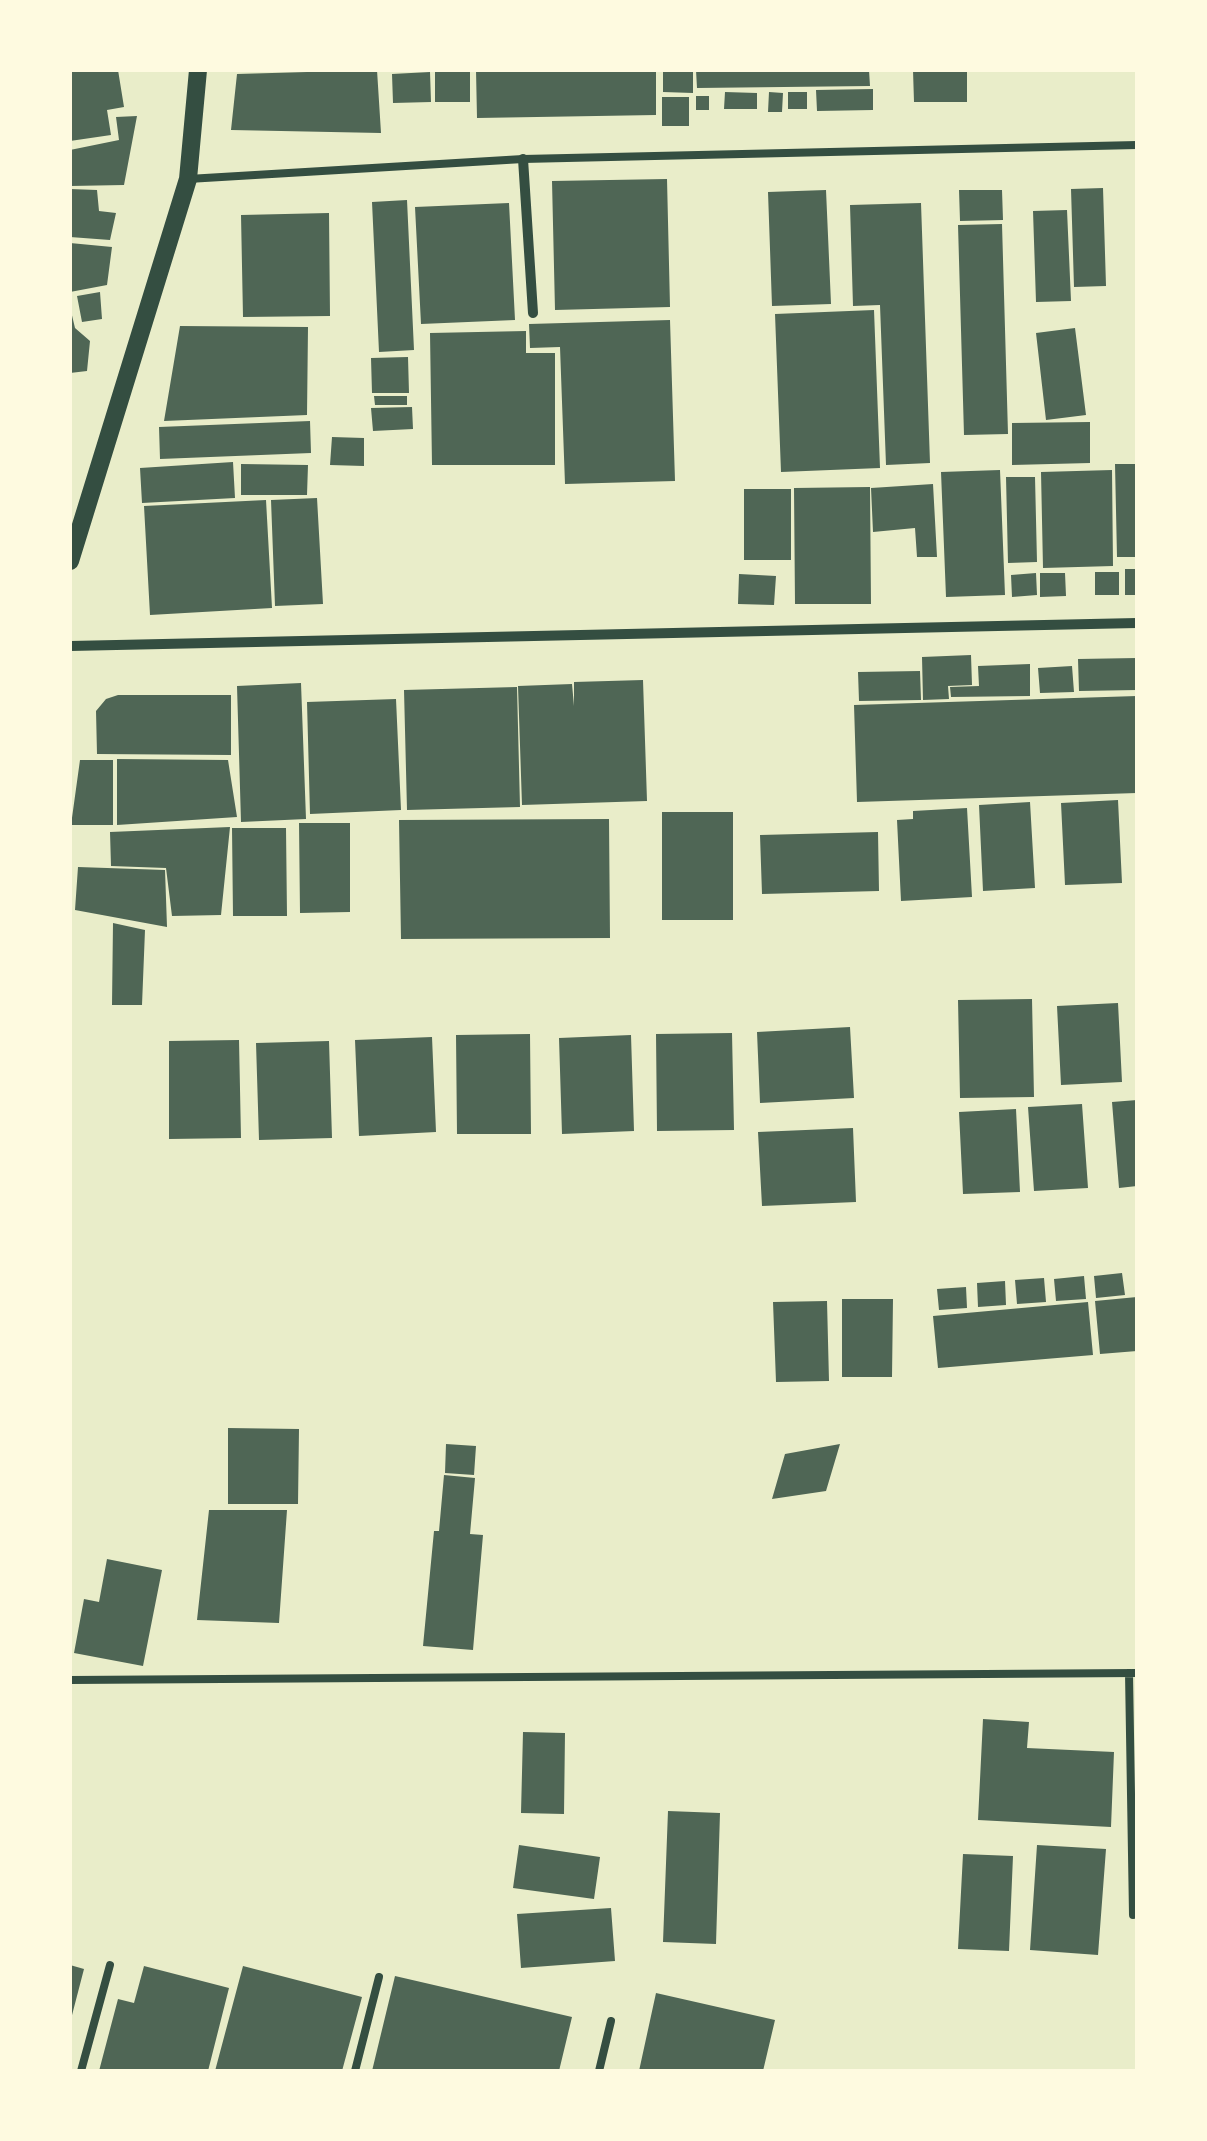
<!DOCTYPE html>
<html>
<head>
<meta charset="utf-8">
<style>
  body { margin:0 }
  #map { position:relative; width:1207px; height:2141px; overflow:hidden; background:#e9edc9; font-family:Mulish,sans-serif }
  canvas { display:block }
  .frame { position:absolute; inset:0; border:72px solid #fefae0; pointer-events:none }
</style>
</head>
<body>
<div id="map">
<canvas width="1207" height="2141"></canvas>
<div class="frame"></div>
</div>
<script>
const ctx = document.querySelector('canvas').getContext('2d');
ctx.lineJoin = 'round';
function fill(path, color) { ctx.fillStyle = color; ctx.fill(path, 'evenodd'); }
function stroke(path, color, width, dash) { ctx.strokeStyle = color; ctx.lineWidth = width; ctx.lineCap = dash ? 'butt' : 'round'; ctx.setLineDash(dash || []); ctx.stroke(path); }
const building = new Path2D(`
  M70 70H118L124 107 107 110 111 135 70 141Z
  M377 70 381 133 231 130 237 74Z
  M435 70H470V102H435Z
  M476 70H656V115L477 118Z
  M663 70H693V93L663 92Z
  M696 70H869L870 86 697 88Z
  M913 70H967V102H914Z
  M430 72 431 102 393 103 392 74Z
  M873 89V110L817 111 816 90Z
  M725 92 757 93V109H724Z
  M769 92 783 93 782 112H768Z
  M788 92H807V109H788Z
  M696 96H709V110H696Z
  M662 97H689V126H662Z
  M137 116 124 185 70 186V150L119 140 116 117Z
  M667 179 670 307 555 310 552 181Z
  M1103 188 1106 286 1074 287 1071 189Z
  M70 189 97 190 99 211 116 213 110 240 70 237Z
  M826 190 831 304 772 306 768 192Z
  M959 190H1002L1003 220 960 221Z
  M407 200 414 350 379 352 372 202Z
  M509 203 515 320 421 324 415 207Z
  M921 203 930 463 886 465 880 305 853 306 850 205Z
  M1067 210 1071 301 1036 302 1033 211Z
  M329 213 330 316 243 317 241 215Z
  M1002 224 1008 434 964 435 958 225Z
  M70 243 112 247 107 285 70 292Z
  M100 292 102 319 82 322 77 296Z
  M70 307 75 328 90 341 87 371 70 373Z
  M874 310 880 468 781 472 775 314Z
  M670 320 675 481 565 484 560 347 530 348 529 324Z
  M180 326 308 327 307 415 164 421Z
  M1075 328 1086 415 1046 420 1036 333Z
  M526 331V353H555V465H432L430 333Z
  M408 357 409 393H372L371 358Z
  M374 396H407V405H375Z
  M412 407 413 429 373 431 371 408Z
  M310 421 311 453 160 459 159 427Z
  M1090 422V463L1012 465V423Z
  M332 437 364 438V466L330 465Z
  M233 462 235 498 142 503 140 468Z
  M241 464 308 465 307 495H241Z
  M1115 464H1137V557H1117Z
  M1000 470 1005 595 946 597 941 472Z
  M1112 470 1113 566 1043 568 1041 472Z
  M1006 477H1035L1037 562 1008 563Z
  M933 484 937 557H917L915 528 873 532 871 488Z
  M870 487 871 604H795L794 488Z
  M744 489H791V560H744Z
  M317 498 323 604 275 606 271 500Z
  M266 500 272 608 150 615 144 506Z
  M1125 569H1137V595H1125Z
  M1095 572H1119V595H1095Z
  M1036 573 1037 595 1012 597 1011 575Z
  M1040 573H1065L1066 596 1040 597Z
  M739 574 776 576 774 605 738 604Z
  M971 655 972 685 948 686 949 699 923 700 922 657Z
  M1137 658V690L1079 691 1078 659Z
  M1030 664V696L951 697 950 687 979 686 978 666Z
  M1072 666 1074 692 1040 693 1038 668Z
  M920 671 921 700 859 701 858 672Z
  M643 680 647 801 522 805 518 686 572 684 574 706V682Z
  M301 683 306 819 241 822 237 686Z
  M517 687 520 807 407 810 404 690Z
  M118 695H231V755L97 754 96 711 106 699Z
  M1137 696V793L857 802 854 705Z
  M396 699 401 810 310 814 307 702Z
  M117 759 228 760 237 817 117 825Z
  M80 760H113V825H71Z
  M1118 800 1122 883 1065 885 1061 803Z
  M1030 802 1035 888 983 891 979 805Z
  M967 808 972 897 901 901 897 820 913 819V811Z
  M662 812H733V920H662Z
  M609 819 610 938 401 939 399 820Z
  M299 823H350V912L300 913Z
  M230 827 221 915 172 916 166 868 111 866 110 832Z
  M232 828H286L287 916H233Z
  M878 832 879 891 762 894 760 835Z
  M78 867 165 870 167 927 75 910Z
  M113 923 145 930 142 1005H112Z
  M1032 999 1034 1097 960 1098 958 1000Z
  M1118 1003 1122 1082 1061 1085 1057 1006Z
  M850 1027 854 1098 760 1103 757 1032Z
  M732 1033 734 1130 657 1131 656 1034Z
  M530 1034 531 1134H457L456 1035Z
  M631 1035 634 1131 562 1134 559 1038Z
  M432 1037 436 1132 359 1136 355 1040Z
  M239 1040 241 1138 169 1139V1041Z
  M329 1041 332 1138 259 1140 256 1043Z
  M1137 1100V1186L1119 1188 1112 1102Z
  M1082 1104 1088 1188 1034 1191 1028 1107Z
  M1016 1109 1020 1192 963 1194 959 1112Z
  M853 1128 856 1202 762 1206 758 1132Z
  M1122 1273 1125 1295 1096 1298 1094 1276Z
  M1084 1276 1086 1299 1056 1301 1054 1279Z
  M1044 1278 1046 1302 1017 1304 1015 1280Z
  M1005 1281 1006 1305 978 1307 977 1283Z
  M966 1287 967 1308 939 1310 937 1289Z
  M1137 1297V1351L1100 1354 1095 1301Z
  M842 1299H893L892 1377H842Z
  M827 1301 829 1381 776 1382 773 1302Z
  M1088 1302 1093 1355 938 1368 933 1316Z
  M228 1428 299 1429 298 1504H228Z
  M446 1444 476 1446 474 1475 445 1473Z
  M840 1444 826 1491 772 1499 785 1454Z
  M444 1475 475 1478 470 1534 483 1535 473 1650 423 1646 434 1531H439Z
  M209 1510H287L279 1623 197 1620Z
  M107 1559 162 1570 143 1666 74 1653 84 1599 99 1602Z
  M983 1719 1029 1722 1027 1748 1114 1752 1111 1827 978 1820Z
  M523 1732 565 1733 564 1814 521 1813Z
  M668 1811 720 1813 716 1944 663 1942Z
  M519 1845 600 1857 594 1899 513 1888Z
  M1037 1845 1106 1849 1098 1955 1030 1950Z
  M963 1854 1013 1856 1009 1951 958 1949Z
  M611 1908 615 1961 521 1968 517 1914Z
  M70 1965 84 1969 71 2019 70 2018Z
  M144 1966 229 1988 208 2071H99L118 1999 134 2003Z
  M243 1966 362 1997 342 2071H215Z
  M395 1976 572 2017 559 2071H372Z
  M656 1993 775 2020 763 2071H639Z`);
const service = new Path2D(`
  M188 179 523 159 1137 145
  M1129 1673 1133 1915
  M70 1680 1137 1673
  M81 2071 110 1965
  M355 2071 379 1977
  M599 2071 611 2021`);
const minor = new Path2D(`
  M523 159 533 313
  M70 646 1137 623`);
const tertiary = new Path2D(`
  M70 561 188 179 198 70`);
fill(building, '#4f6655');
stroke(service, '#344e41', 8);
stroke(minor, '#344e41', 10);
stroke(tertiary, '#344e41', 18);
</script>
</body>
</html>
